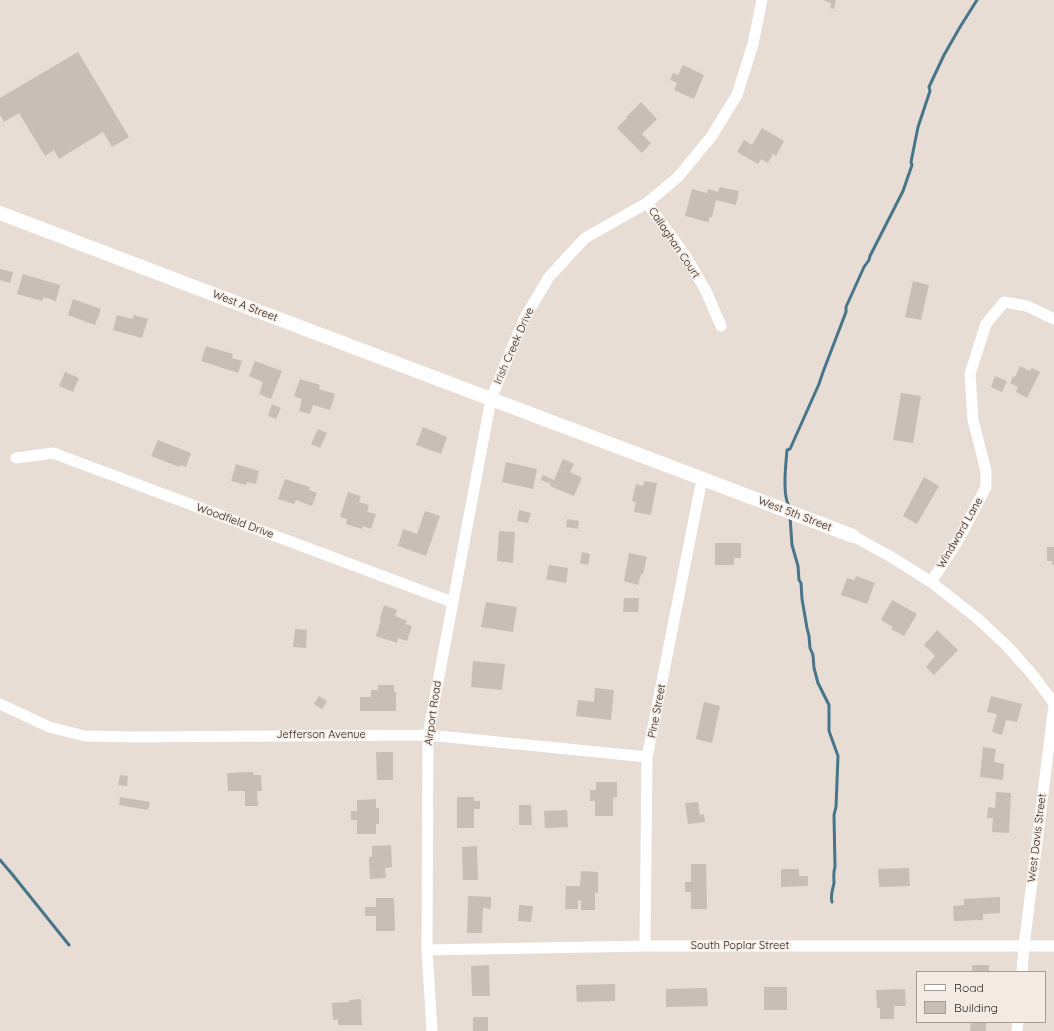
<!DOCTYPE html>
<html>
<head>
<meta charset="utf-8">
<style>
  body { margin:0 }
  #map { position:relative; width:1054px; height:1031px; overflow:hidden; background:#e7ddd5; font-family:Quicksand,sans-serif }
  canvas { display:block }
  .legend { position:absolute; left:916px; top:971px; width:130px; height:52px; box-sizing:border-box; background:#f5eae2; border:1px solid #a49c96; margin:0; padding:5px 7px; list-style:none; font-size:12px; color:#2b2724 }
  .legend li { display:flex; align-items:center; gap:8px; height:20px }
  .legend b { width:20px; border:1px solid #a49c96 }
</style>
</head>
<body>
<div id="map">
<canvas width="1054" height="1031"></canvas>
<ul class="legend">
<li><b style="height:5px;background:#fff"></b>Road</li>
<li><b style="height:11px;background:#c8beb7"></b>Building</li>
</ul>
</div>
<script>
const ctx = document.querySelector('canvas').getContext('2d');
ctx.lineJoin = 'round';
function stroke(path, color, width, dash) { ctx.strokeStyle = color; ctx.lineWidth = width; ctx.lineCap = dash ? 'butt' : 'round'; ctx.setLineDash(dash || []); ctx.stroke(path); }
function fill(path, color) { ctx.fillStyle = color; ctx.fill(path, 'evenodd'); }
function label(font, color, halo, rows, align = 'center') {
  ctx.font = font + ' Quicksand,sans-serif'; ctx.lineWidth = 3; ctx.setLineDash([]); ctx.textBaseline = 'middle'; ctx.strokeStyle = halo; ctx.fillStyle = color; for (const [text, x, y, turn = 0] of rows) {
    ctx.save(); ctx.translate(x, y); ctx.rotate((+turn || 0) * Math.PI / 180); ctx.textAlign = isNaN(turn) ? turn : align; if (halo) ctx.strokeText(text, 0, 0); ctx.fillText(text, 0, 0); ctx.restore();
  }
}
const stream = new Path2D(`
  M789 506C782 494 786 464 787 450L790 449 819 384 823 372 846 312V307L864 267 869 260 870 256 903 191 912 165 911 162 918 127 930 91 929 87 944 55 960 27 977 0
  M790 517 792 545 798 566 799 580 801 583 802 599 807 628 809 636 810 648 813 655 814 668 818 683 829 705V731L838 756 836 807 834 815 835 867C833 872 834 877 834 883 833 889 830 895 832 902
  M0 860 12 874 69 945`);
const building = new Path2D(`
  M823 0H836L834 9 830 8 831 3Z
  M78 52 129 137 112 147 103 132 59 159 54 150 45 156 19 113 4 122 0 115V98Z
  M683 65 704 75 694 99 674 90 677 83 670 80 673 73 678 75Z
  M641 102 657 119 642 134 651 143 642 153 617 128 627 118 626 117Z
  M762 128 784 141 776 156 773 154 768 163 761 159 758 164 737 152 744 140 752 145Z
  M720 187 739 191 736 205 716 200 712 217H710L708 222 685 216 692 189 707 193 708 189 718 192Z
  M0 269 13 272 10 283 0 280Z
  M23 274 60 285 56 301 44 297 42 301 17 294Z
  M913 281 929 285 921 320 905 317Z
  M73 299 101 309 95 325 68 315Z
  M117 315 132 319 134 315 148 319 142 338 113 330Z
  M206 346 233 354 232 358 242 361 238 373 201 361Z
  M255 361 282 371 271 399 259 394 263 382 249 376Z
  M1020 366 1030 371 1032 368 1040 372 1027 398 1016 392 1018 387 1010 383 1013 376 1015 377Z
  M65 372 79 378 73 392 59 386Z
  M995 376 1007 381 1002 392 991 387Z
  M300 379 320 385 319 389 335 394 330 410 313 405 310 414 299 411 302 399 294 396Z
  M901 393 921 396 913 443 893 440Z
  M272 404 281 408 276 419 268 416Z
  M423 427 447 437 441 454 416 445Z
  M318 429 327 433 320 448 311 444Z
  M158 440 191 453 186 467 180 465 179 467 151 456Z
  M563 459 574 464 570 472 582 478 574 496 550 486 551 484 541 480 543 475 554 480Z
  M506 462 537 469 533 489 502 482Z
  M236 464 259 471 256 484 247 482 246 485 231 481Z
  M924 477 939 486 917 524 903 516Z
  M285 479 310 487 309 490 317 493 312 506 296 500 294 504 278 499Z
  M644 481 657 483 651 515 634 512 636 502 632 501 636 484 643 486Z
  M348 492 361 496 359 502 369 505 367 512 376 514 371 529 363 526 362 529 346 524 347 519 340 517Z
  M519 510 531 513 528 523 517 521Z
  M425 511 440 516 426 556 398 546 403 529 417 534Z
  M567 519 579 521 578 529 566 527Z
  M499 531 515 532 513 563 497 561Z
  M715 543H741V558H734V565H715Z
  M1047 547H1054V565H1052V561H1047Z
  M582 552 590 554 588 565 580 563Z
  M629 553 647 557 643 574H641L638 585 624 581Z
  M549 565 568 568 566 583 546 579Z
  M856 576 875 583 867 604 841 595 847 578 854 580Z
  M624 598H639L638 612H623Z
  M892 600 917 614 904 636 891 629 893 627 881 620Z
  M486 602 517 607 513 632 481 627Z
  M384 605 397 610 395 616 407 621 405 624 412 626 407 641 398 638 397 643 376 636 381 619 380 618Z
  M295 629 307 630 306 648 293 647Z
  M937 630 958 650 934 675 926 667 935 656 924 645Z
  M473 661 505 664 502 690 471 687Z
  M378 685H394V692H396V711H360V697H371V690H378Z
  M595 688 614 690 611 720 576 716 578 700 594 702Z
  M319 696 327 701 322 709 314 704Z
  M991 696 1022 704 1017 722 1006 720 1002 735 992 732 997 714 987 712Z
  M704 702 720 706 712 743 696 739Z
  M983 747 996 749 994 762 1004 764 1003 780 980 777Z
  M376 752H393V780H377Z
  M253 772 254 775H261L262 791H257L258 806H245V791H228L227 773Z
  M120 775 128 776 127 786 118 785Z
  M596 782H617V797L613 798V816H595V801H590V790H596Z
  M996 792 1011 793 1009 833 992 832 993 818H987L988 807 995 808Z
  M120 797 150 802 148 810 119 805Z
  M457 797H474V801H480V809H474V828H457Z
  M376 799V808H379V824H376V834H357V820H351V811H357V800Z
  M698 802 700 815 704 814 705 822 688 824 685 803Z
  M519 805H531L532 825H519Z
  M567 810 568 827 545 828 544 811Z
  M391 845 392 867 385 868 386 878 370 879 369 857H372V846Z
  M477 846 478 880H463L462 847Z
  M691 864H706L707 909H691V892H685V882H691Z
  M909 868 910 886 879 887 878 869Z
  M781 869H799V876H808V886L781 887Z
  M581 871 598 872V893H595V910H581V901L578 900V909H565L566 886H580Z
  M468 896 491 897V909L483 908 482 933H467Z
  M1000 897V913L983 914V920L954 921 953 906 964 905V899Z
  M376 898H394L395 931H376V916H365V907H376Z
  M519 905 533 906 531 922 518 921Z
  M489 965 490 996H472L471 966Z
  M972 965H989V972H972Z
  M615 984V1001L577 1002 576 985Z
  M764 987H787V1010H764Z
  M707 988 708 1006 666 1007V989Z
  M905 989 906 1006H894V1019H880V1008H877L876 990Z
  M361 999 362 1025H338V1019L333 1020 332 1003 349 1002V1000Z
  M473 1017H488V1031H473Z
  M971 1022H986V1031H970Z`);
const minor = new Path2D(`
  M647 203 685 255 706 291 721 326
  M16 458 53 453 452 602
  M853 536 893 558 931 582 977 618 1007 646 1032 674 1054 703
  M931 582 959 539 986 487V471L973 420 970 374 986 324 1004 302 1027 306 1054 319
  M0 704 49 727 85 736 135 737 428 735 647 757
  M645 946 647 757 702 479
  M427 950 645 946H1054
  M1022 972 1024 946 1054 705
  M432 1031 427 950 428 735 491 399 524 319 549 277 585 238 647 203 678 177 711 137 737 95 753 44 762 0
  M1017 1031 1018 1022`);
const tertiary = new Path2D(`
  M0 213C181 282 363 351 544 419 647 458 750 496 853 536`);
const streetNames = [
  ["Callaghan Court",674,243,56],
  ["West A Street",245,306,21],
  ["Irish Creek Drive",514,346,-66],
  ["West 5th Street",795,514,21],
  ["Woodfield Drive",235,521,20],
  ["Windward Lane",960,533,-60],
  ["Pine Street",657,711,-79],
  ["Airport Road",433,713,-82],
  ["Jefferson Avenue",321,735],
  ["West Davis Street",1037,838,-83],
  ["South Poplar Street",740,946]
];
stroke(stream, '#47758a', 3);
fill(building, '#c8beb7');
stroke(minor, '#fff', 11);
stroke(tertiary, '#fff', 14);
label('11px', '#2b2724', '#f5eae2', streetNames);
</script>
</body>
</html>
